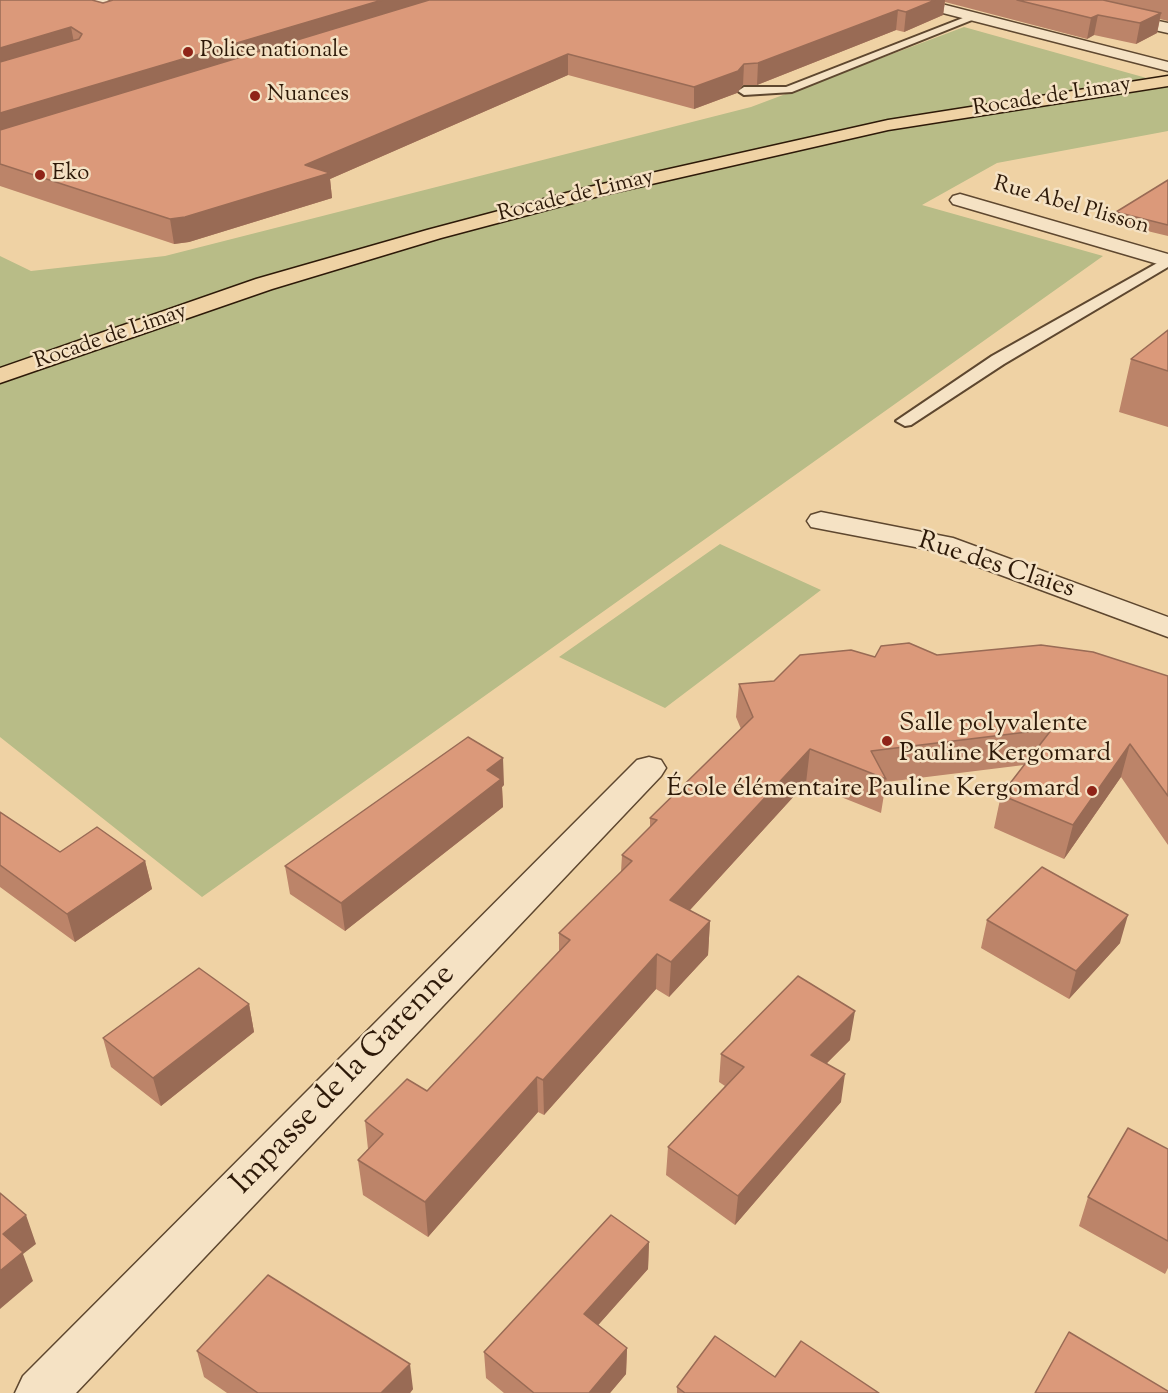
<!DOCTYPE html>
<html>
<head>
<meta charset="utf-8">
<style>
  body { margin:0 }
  canvas { display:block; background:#efd2a4 }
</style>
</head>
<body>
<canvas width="1168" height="1393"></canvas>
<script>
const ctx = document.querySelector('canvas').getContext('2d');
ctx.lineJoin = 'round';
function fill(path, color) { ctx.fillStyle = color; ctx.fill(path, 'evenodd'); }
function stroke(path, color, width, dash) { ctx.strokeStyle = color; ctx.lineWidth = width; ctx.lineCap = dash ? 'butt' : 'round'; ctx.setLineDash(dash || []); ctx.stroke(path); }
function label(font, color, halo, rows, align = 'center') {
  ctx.font = font + ' "Sorts Mill Goudy",serif'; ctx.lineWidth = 5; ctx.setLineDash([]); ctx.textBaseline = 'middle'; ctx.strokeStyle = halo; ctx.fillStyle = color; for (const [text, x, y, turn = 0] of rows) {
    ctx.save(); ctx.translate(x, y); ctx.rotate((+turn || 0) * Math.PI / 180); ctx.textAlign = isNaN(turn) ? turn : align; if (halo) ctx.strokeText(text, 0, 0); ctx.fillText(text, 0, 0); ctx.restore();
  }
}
const green = new Path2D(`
  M964 27 1168 84V131L997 163 922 205 1103 256 202 897 0 737V256L31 271 165 256 751 107Z
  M720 544 821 590 665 708 559 657Z`);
const service = new Path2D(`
  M91 0H107L137 10 132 13Z
  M968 16 977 18 792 92 744 95 738 91 744 87H786Z
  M1168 257V267L1004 364 911 425 905 426 896 421 992 356Z`);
const minor = new Path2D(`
  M902 0H926L1168 62V71L904 3Z
  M1031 0H1059L1168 23V33L1038 4Z
  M960 194 1168 254V267L953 204 950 200 953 196Z
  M821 512 953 538 1168 617V637L936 551 811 527 807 521 811 515Z
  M649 757 661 760 666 768 661 776 76 1393H15L23 1376 637 760Z`);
const primary = new Path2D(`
  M1168 76V86L888 130 599 196 441 238 272 289 0 383V368L256 279 427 230 589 187 888 120Z`);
const wall = new Path2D(`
  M0 0 103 3 113 0H1168V21L1160 19 1157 33 1136 44 1094 35 1087 39 945 2 943 15 904 32 896 30 757 85H743L737 93 694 109 568 75 330 179 332 198 189 242 174 244 0 186Z
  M1168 180V236L1114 223 1116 212Z
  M1168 330V427L1119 412 1131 359Z
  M937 655 1168 676V845L1121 777 1064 859 994 828 1001 795 1024 765 886 782 881 813 806 783 690 910 710 921 708 955 669 997 656 989 544 1115 538 1112 428 1237 363 1195 358 1160 368 1149 365 1121 427 1091 559 951V933L621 872 622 855 650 827V818L741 729 736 717 739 684 774 681 875 657Z
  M504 785 502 787 503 807 345 931 290 894 285 866Z
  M0 812 60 852 145 861 152 889 75 942 0 887Z
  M987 920 1120 943 1069 999 981 948Z
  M249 1004 254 1032 161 1106 111 1067 103 1038Z
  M850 1040 827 1063 841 1102 735 1225 666 1175 668 1147 725 1086 719 1082 721 1054Z
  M1168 1149V1268L1165 1274 1079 1226 1088 1197Z
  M649 1242 648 1269 598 1325 627 1348 626 1374 610 1393H504L486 1378 484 1352Z
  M197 1351 413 1389 410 1393H227L204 1377Z
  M775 1377 879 1393H677V1387Z`);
const shadedWall = new Path2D(`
  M382 0H448L0 138V113Z
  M935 0H945L943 15 904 32 906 12Z
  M898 10 896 30 757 85 758 63Z
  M1161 13 1157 33 1136 44 1140 23Z
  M1098 15 1094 35 1087 39 1091 18Z
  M71 27 75 48 0 71V48Z
  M568 54V75L330 179 332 198 189 242 174 244 170 219 305 165Z
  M744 64 743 85 737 93 694 109V87Z
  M1130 744 1121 777 1064 859 1073 825Z
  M810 749 806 783 668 934 670 900Z
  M503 758 504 785 502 787 503 807 345 931 341 903 487 770Z
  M145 861 152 889 75 942 67 914Z
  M1128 915 1120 943 1069 999 1076 971Z
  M710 921 708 955 669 997 671 962Z
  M657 954 656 989 544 1115 543 1080Z
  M249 1004 254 1032 161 1106 153 1078Z
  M855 1011 850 1040 807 1083 811 1055Z
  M845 1074 841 1102 735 1225 738 1196Z
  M537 1077 538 1112 428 1237 425 1202Z
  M26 1215 36 1244 23 1254 33 1281 0 1309V1271L3 1234Z
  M649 1242 648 1269 584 1341V1314Z
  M627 1348 626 1374 610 1393H589Z
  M410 1364 413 1389 410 1393H381Z`);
const building = new Path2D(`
  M0 0H92L103 3 113 0H382L0 113V62L79 39 82 34 71 27 0 48Z
  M429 0H935L906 12 898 10 758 63 744 64 738 71 694 87 568 54 305 165 330 173 185 217 170 219 0 164V130Z
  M1017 0H1103L1161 13 1140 23 1098 15 1091 18Z
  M1168 180V225L1116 212Z
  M1168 330V371L1131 359Z
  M909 643 937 655 1041 645 1093 652 1168 676V796L1130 744 1073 825 1001 795 1052 729 871 751 886 779 810 749 670 900 710 921 671 962 657 954 543 1080 537 1077 425 1202 358 1160 383 1134 365 1121 407 1079 427 1091 570 940 559 933 632 861 622 855 657 820 650 818 753 717 739 684 774 681 800 655 851 650 875 657 881 646Z
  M468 737 503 758 487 770 501 779 341 903 285 866Z
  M0 812 60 852 97 827 145 861 67 914 0 865Z
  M1042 867 1128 915 1076 971 987 920Z
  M199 968 249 1004 153 1078 103 1038Z
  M798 976 855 1011 811 1055 845 1074 738 1196 668 1147 744 1067 721 1054Z
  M1128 1128 1168 1149V1241L1088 1197Z
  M0 1193 26 1215 3 1234 23 1252 0 1271Z
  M611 1215 649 1242 584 1314 627 1348 589 1393H534L484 1352Z
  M268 1275 410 1364 381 1393H258L197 1351Z
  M1069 1332 1168 1391V1393H1035Z
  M715 1336 775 1377 801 1341 879 1393H685L677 1387Z`);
const markers = [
  [188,52,6,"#8f2418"],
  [255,96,6,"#8f2418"],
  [40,175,6,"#8f2418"],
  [887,741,6,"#8f2418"],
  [1092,791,6,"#8f2418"]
];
const farPoinames = [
  ["Police nationale",200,52],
  ["Nuances",267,96],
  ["Eko",52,175]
];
const farStreetnames = [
  ["Rocade de Limay",1052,98,-9],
  ["Rocade de Limay",576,197,-14],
  ["Rue Abel Plisson",1071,207,16],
  ["Rocade de Limay",111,338,-19]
];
const streetNames = [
  ["Rue des Claies",996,567,18]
];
const poiNames = [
  ["Salle polyvalente",899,726],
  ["Pauline Kergomard",899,756],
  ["École élémentaire Pauline Kergomard",1080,791,"right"]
];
const nearStreetnames = [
  ["Impasse de la Garenne",345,1081,-46]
];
fill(green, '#b8bc87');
stroke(service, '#5e472f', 4);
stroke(minor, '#5e472f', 3);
stroke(primary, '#2d1908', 3);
fill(service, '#f5e2c4');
fill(minor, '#f5e2c4');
fill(primary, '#efd2a4');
fill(wall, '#bc8469');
fill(shadedWall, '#996b55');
fill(building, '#db997a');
stroke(building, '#996b55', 1.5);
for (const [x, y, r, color] of markers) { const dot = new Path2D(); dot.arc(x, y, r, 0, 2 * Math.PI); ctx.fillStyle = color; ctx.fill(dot); stroke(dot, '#f5e2c4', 2); }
label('22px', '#2d1908', '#f5e2c4', farPoinames, 'left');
label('22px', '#2d1908', '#f5e2c4', farStreetnames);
label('26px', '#2d1908', '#f5e2c4', streetNames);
label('26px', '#2d1908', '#f5e2c4', poiNames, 'left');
label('32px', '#2d1908', '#f5e2c4', nearStreetnames);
</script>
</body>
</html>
